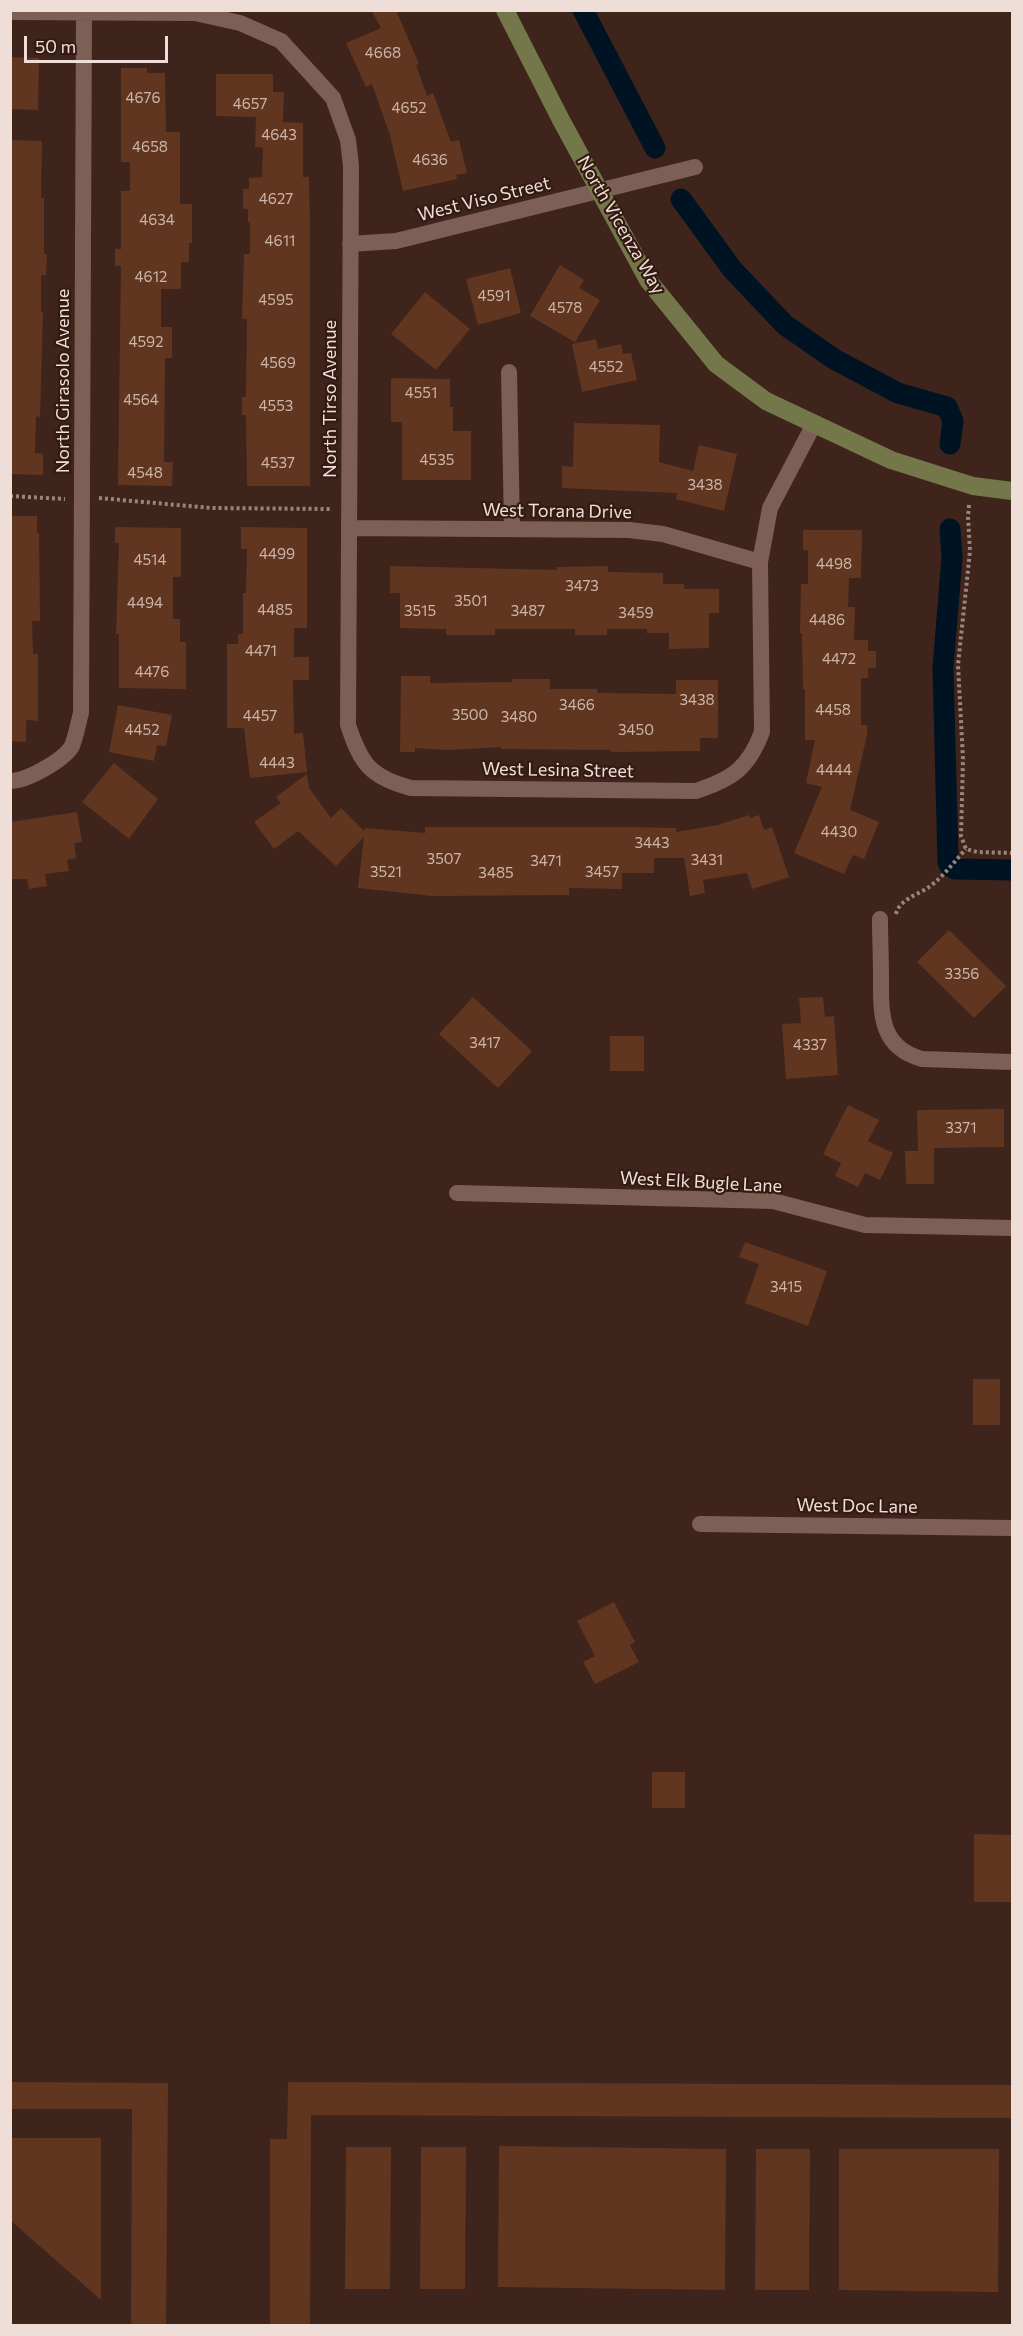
<!DOCTYPE html>
<html>
<head>
<meta charset="utf-8">
<style>
  body { margin:0 }
  #map { position:relative; width:1023px; height:2336px; overflow:hidden; background:#3e241b; font-family:Commissioner,sans-serif }
  canvas { display:block }
  .frame { position:absolute; inset:0; border:12px solid #efded7; pointer-events:none }
  .scale { position:absolute; left:24px; top:36px; width:144px; height:27px; box-sizing:border-box; border:3px solid #efded7; border-top:0; padding-left:8px; font-size:18px; line-height:21px; white-space:nowrap; color:#efded7; -webkit-text-stroke:4px #331b12; paint-order:stroke }
</style>
</head>
<body>
<div id="map">
<canvas width="1023" height="2336"></canvas>
<div class="frame"></div>
<div class="scale">50 m</div>
</div>
<script>
const ctx = document.querySelector('canvas').getContext('2d');
ctx.lineJoin = 'round';
function stroke(path, color, width, dash) { ctx.strokeStyle = color; ctx.lineWidth = width; ctx.lineCap = dash ? 'butt' : 'round'; ctx.setLineDash(dash || []); ctx.stroke(path); }
function fill(path, color) { ctx.fillStyle = color; ctx.fill(path, 'evenodd'); }
function label(font, color, halo, rows, align = 'center') {
  ctx.font = font + ' Commissioner,sans-serif'; ctx.lineWidth = 4.5; ctx.setLineDash([]); ctx.textBaseline = 'middle'; ctx.strokeStyle = halo; ctx.fillStyle = color; for (const [text, x, y, turn = 0] of rows) {
    ctx.save(); ctx.translate(x, y); ctx.rotate((+turn || 0) * Math.PI / 180); ctx.textAlign = isNaN(turn) ? turn : align; if (halo) ctx.strokeText(text, 0, 0); ctx.fillText(text, 0, 0); ctx.restore();
  }
}
const canal = new Path2D(`
  M583 10 655 148
  M681 199 732 269 785 325 834 359 898 393 947 407 953 421 950 444
  M950 529 952 557 943 668 948 862 950 866 955 869 1012 870`);
const building = new Path2D(`
  M371 10H396L419 64 416 65 427 96 433 93 451 142 459 140 467 173 456 175 457 179 403 191 390 135 372 84 366 87 346 43 381 28Z
  M10 57 39 58 38 110 10 109Z
  M121 68H147V73H165L166 132H180V204H192V243H189V262H181V289H161V327H172V358H165L164 462H173L172 486 118 485 121 266H115V249H121V191H130V162H121Z
  M216 74H273V92H284L283 122 303 123V177H309L310 228V486H247L246 415H242V397H246L247 319H242L244 254H250V222H248V209H243V189H249V178L262 177 263 148 255 147 256 117 216 116Z
  M10 140 42 141 41 198H44V254H47L46 275H41V312H43L40 417 36 416 35 453 43 454V475L10 474Z
  M560 265 584 280 579 288 600 300 575 342 530 316Z
  M510 268 521 313 478 325 466 279Z
  M425 292 470 329 436 370 391 334Z
  M596 339 598 349 621 344 623 354 631 353 637 380 582 392 572 344Z
  M391 378 450 379V407H453V431H471V480H402V422H391Z
  M574 423 660 425 659 462 693 471 699 445 737 454 724 511 676 499 677 493 562 488V466L573 467Z
  M10 516H37V533H39L40 621H32L33 654H38V721L26 720V742L10 741Z
  M115 527 181 528V577H173V619H180V642H186V689L119 688V634H116L119 543H115Z
  M241 527 307 528V628H294V657H309V680H293L294 734 303 733 307 772 250 778 244 728H227V644H238V634H243V593H246L247 549H241Z
  M803 530H862L861 578H849L848 607H855L854 640H868V651H876V668H868V678H861V725H867V735L850 810 879 822 864 859 853 855 844 874 794 853 822 787 806 783 815 740H805V689H803L802 633H800L801 584H808V550H803Z
  M390 566 557 570V567L608 566V572L663 573V584H684V589H719V613H709V648L669 649V633H647V629H607V635H575V629H495V635H446V629L400 628V593H390Z
  M401 676H430V683L512 682V679H550V689H597V693L676 694V680H718V738H700V751L611 752V750L501 749V747L447 750 415 748V752H400Z
  M118 705 172 715 166 746 157 745 154 761 109 752Z
  M114 763 158 799 129 839 82 802Z
  M307 774 309 788 331 818 341 808 364 831 365 828 425 833V827H628L676 828V832L718 825 749 815 750 818 759 815 764 830 772 827 789 877 752 889 747 873 703 880 705 893 690 896 684 858H654V873H622V889L569 888V895L432 896 358 888 364 837 336 866 298 831 274 849 254 822 281 803 276 797Z
  M77 812 82 842 74 843 76 858 67 860 69 871 45 874 47 886 29 889 27 879H10V822Z
  M949 930 1006 986 974 1018 917 962Z
  M473 997 532 1051 498 1088 439 1034Z
  M823 997 825 1017 834 1016 838 1075 786 1079 782 1024 801 1023 799 998Z
  M610 1036H644V1071H610Z
  M848 1105 879 1120 868 1141 893 1153 880 1180 865 1173 858 1187 835 1176 841 1163 823 1154Z
  M1004 1109V1147L934 1148V1184H906L905 1151H918L917 1110Z
  M745 1242 827 1271 808 1326 745 1303 759 1264 739 1257Z
  M973 1379H1000V1425H973Z
  M614 1602 635 1642 630 1645 639 1662 595 1684 583 1662 595 1656 577 1621Z
  M652 1772H685V1808H652Z
  M974 1834 1012 1835V1902H974Z
  M10 2082 168 2083 166 2325H131L132 2109H10Z
  M288 2082 1012 2085V2118L311 2115 310 2325H270V2139H287Z
  M10 2138H101V2300L10 2220Z
  M499 2146 726 2149 725 2290 498 2287Z
  M346 2147H391L390 2289H345Z
  M421 2147H466L465 2289H420Z
  M756 2149H810L809 2290H755Z
  M839 2149H999L998 2292 839 2290Z`);
const path = new Path2D(`
  M10 496 65 499
  M99 498 211 508 330 509
  M969 505 968 517 970 551 958 665 963 759 961 836 966 849 977 852 1012 853
  M896 914C899 900 917 895 929 887 943 877 954 862 966 849`);
const street = new Path2D(`
  M10 12 195 13 240 23 281 41 333 98 348 140 351 166 348 725C361 764 370 777 411 788L696 791C732 779 748 769 762 732L760 562 770 508 814 424
  M350 244 396 241 695 167
  M509 372 512 529
  M349 528 629 530 663 534 760 562
  M10 781C27 781 64 760 72 746 76 736 78 724 81 713L84 13
  M880 919C880 938 881 957 881 976 881 1013 879 1047 922 1059L1012 1062
  M457 1193 773 1201 865 1225 1012 1228
  M700 1524 1012 1528`);
const secondary = new Path2D(`
  M505 10 561 120 648 280 716 364 766 401 891 460 973 486 1012 491`);
const numberNames = [
  ["4668",383,53],
  ["4676",143,98],
  ["4657",250,104],
  ["4652",409,108],
  ["4643",279,135],
  ["4658",150,147],
  ["4636",430,160],
  ["4627",276,199],
  ["4634",157,220],
  ["4611",280,241],
  ["4612",151,277],
  ["4591",494,296],
  ["4595",276,300],
  ["4578",565,308],
  ["4592",146,342],
  ["4569",278,363],
  ["4552",606,367],
  ["4551",421,393],
  ["4564",141,400],
  ["4553",276,406],
  ["4535",437,460],
  ["4537",278,463],
  ["4548",145,473],
  ["3438",705,485],
  ["4499",277,554],
  ["4514",150,560],
  ["4498",834,564],
  ["3473",582,586],
  ["3501",471,601],
  ["4494",145,603],
  ["4485",275,610],
  ["3515",420,611],
  ["3487",528,611],
  ["3459",636,613],
  ["4486",827,620],
  ["4471",261,651],
  ["4472",839,659],
  ["4476",152,672],
  ["3438",697,700],
  ["3466",577,705],
  ["4458",833,710],
  ["3500",470,715],
  ["4457",260,716],
  ["3480",519,717],
  ["4452",142,730],
  ["3450",636,730],
  ["4443",277,763],
  ["4444",834,770],
  ["4430",839,832],
  ["3443",652,843],
  ["3507",444,859],
  ["3431",707,860],
  ["3471",546,861],
  ["3521",386,872],
  ["3457",602,872],
  ["3485",496,873],
  ["3356",962,974],
  ["3417",485,1043],
  ["4337",810,1045],
  ["3371",961,1128],
  ["3415",786,1287]
];
const streetNames = [
  ["West Viso Street",484,199,-14],
  ["North Vicenza Way",621,225,60],
  ["North Girasolo Avenue",63,381,-90],
  ["North Tirso Avenue",330,399,-90],
  ["West Torana Drive",557,511,1],
  ["West Lesina Street",558,770,1],
  ["West Elk Bugle Lane",701,1182,3],
  ["West Doc Lane",857,1506,1]
];
stroke(canal, '#001322', 21);
fill(building, '#613620');
stroke(path, '#9a857d', 4, [3, 3]);
stroke(street, '#7d5f55', 16);
stroke(secondary, '#74774a', 18);
label('15px', '#ccb4a9', null, numberNames);
label('18px', '#efded7', '#331b12', streetNames);
</script>
</body>
</html>
